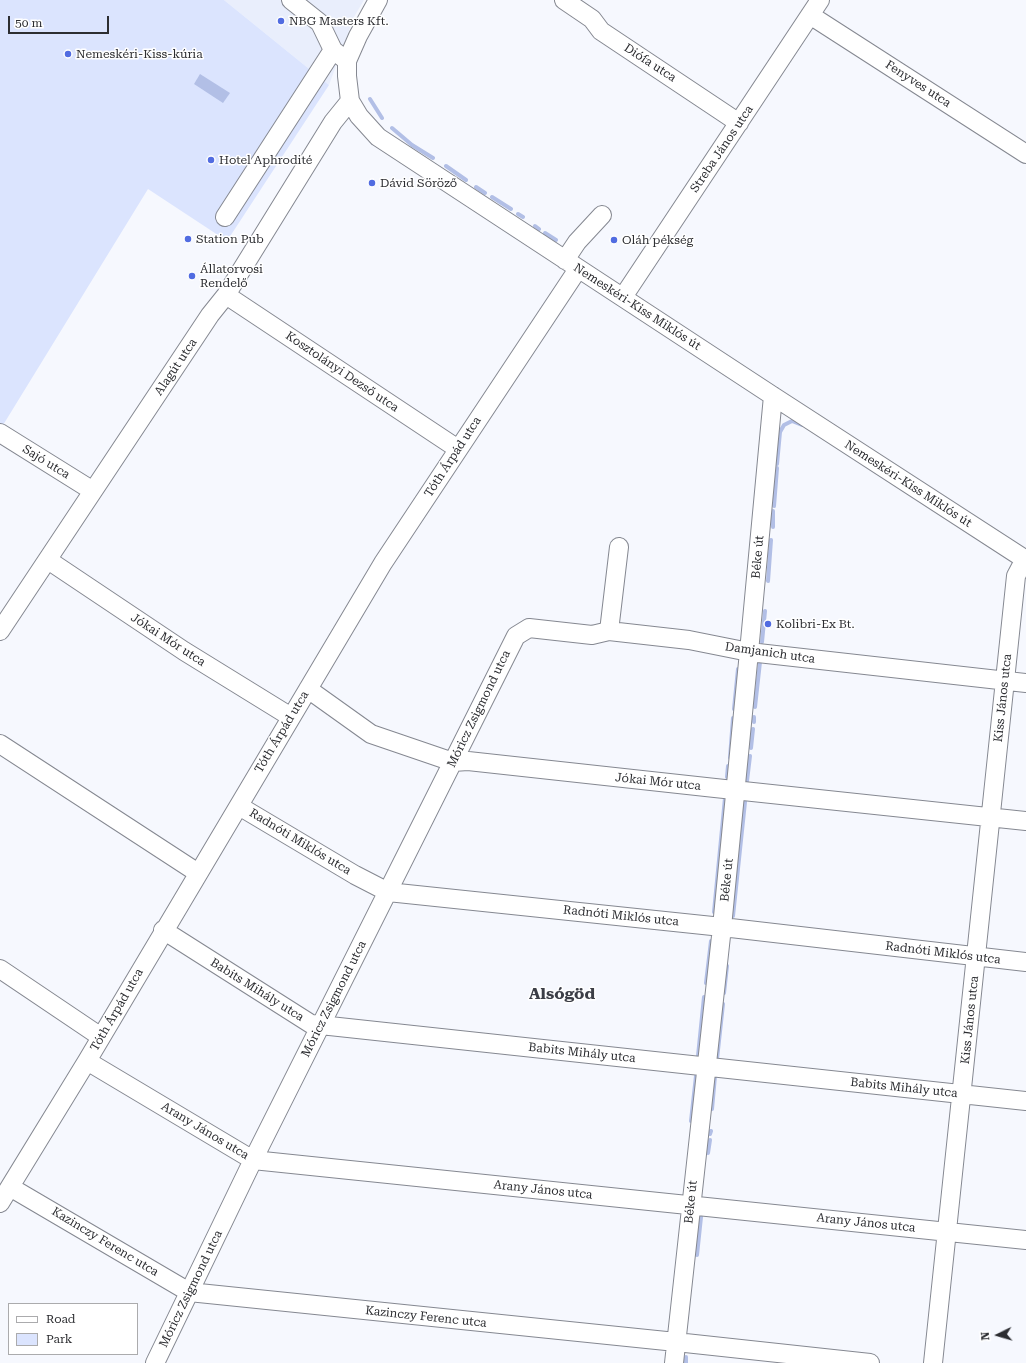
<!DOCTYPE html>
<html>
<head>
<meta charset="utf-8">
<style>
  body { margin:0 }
  #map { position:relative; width:1026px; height:1363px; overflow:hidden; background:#f6f8fe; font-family:"Roboto Serif",serif }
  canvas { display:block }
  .legend { position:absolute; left:8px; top:1303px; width:130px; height:52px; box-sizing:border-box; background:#fff; border:1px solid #ababad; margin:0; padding:5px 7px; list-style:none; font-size:12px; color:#2c2d31 }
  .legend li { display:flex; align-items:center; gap:8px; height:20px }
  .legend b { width:20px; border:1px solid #ababad }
  .north { position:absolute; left:978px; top:1315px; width:40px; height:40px; -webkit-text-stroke:3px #fff; paint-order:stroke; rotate:265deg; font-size:11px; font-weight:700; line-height:16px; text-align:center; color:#2c2d31 }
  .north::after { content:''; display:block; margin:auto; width:14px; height:18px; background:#2c2d31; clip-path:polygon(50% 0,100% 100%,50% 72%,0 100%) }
  .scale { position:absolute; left:8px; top:16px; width:101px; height:18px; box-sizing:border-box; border:2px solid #2c2d31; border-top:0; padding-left:5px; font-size:12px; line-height:14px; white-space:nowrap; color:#2c2d31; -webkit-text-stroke:3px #fff; paint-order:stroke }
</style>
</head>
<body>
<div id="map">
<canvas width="1026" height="1363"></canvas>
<ul class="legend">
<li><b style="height:5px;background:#fff"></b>Road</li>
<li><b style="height:11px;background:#dbe4fe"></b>Park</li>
</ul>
<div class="north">N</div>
<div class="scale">50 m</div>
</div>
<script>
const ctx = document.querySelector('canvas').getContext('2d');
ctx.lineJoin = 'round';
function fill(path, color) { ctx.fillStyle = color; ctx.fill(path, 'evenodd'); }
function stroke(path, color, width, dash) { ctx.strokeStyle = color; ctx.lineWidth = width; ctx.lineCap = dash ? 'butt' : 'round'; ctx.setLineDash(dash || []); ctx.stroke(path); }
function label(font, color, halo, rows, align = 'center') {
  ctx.font = font + ' "Roboto Serif",serif'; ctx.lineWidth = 3; ctx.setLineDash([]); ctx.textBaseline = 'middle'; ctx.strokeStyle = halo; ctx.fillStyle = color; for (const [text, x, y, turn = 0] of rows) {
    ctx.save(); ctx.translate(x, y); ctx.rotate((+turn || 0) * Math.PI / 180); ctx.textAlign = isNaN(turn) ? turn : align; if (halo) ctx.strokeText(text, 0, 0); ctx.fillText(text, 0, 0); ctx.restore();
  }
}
const built = new Path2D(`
  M224 0H364L354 17 329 85Z`);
const green = new Path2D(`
  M0 0H224L329 85 227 241 148 189 0 430Z`);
const water = new Path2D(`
  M200 74 230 93 223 103 194 84Z`);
const stream = new Path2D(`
  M370 99 382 118
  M392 128 412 145 433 158
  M446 166 466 180
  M476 187 485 193
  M492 197 511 209
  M518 214 523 217
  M535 226 539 229
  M545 233 556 240
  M777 464 780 432 784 425 792 421 802 425
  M774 506 777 468
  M773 527V511
  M768 581 771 540
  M762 642 765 611
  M755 707 760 662
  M734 709 738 669
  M754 722V717
  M751 748 753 729
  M730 758 733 718
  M727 777 728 766
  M747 781 750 756
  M714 912 725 798
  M733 916 745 802
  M706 983 711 941
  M724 993 727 966
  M698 1056 704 997
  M717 1059 723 1004
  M712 1109 715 1076
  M691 1121 696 1076
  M710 1134 711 1131
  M708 1153 710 1140
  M697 1255 701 1217
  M686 1363V1357`);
const minor = new Path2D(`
  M291 0 320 23 333 50
  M378 0 358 36 347 61V76L350 101 359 116 378 137 773 396 1026 560
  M564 0 592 19 601 31 739 123
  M810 15 1026 154
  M225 217 333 50 347 61
  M565 260 577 242 602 215
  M226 295 458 449
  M623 297 820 0
  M0 433 93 491
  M48 560 184 651 291 717
  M0 631 210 315 226 295 333 122 350 101
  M609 631 619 547
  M308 689 371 734 453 762 468 761 715 788 1026 821
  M0 744 198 873
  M239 806 355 875 388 892 722 927 1026 962
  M163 930 311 1024 1026 1101
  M0 969 101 1037
  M87 1061 253 1160 1026 1240
  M10 1187 189 1292 676 1342 870 1363
  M0 1203 87 1061 383 563 578 269
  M155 1363 253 1160 516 636 529 628 592 635 609 631 689 640 749 652 1026 683
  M674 1363 722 927 749 652 773 396
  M933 1363 1016 576 1025 559`);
const markers = [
  [281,21,4,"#516ce1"],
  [68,54,4,"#516ce1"],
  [211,160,4,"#516ce1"],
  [372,183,4,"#516ce1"],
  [188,239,4,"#516ce1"],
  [614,240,4,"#516ce1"],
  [192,276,4,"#516ce1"],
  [768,624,4,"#516ce1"]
];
const poiNames = [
  ["NBG Masters Kft.",289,21],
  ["Nemeskéri-Kiss-kúria",76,54],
  ["Hotel Aphrodité",219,160],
  ["Dávid Söröző",380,183],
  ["Station Pub",196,239],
  ["Oláh pékség",622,240],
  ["Állatorvosi",200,269],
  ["Rendelő",200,283],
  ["Kolibri-Ex Bt.",776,624]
];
const streetNames = [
  ["Diófa utca",650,63,33],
  ["Fenyves utca",918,84,33],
  ["Streba János utca",722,149,-56],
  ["Nemeskéri-Kiss Miklós út",637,307,33],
  ["Alagút utca",176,367,-56],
  ["Kosztolányi Dezső utca",342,372,34],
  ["Tóth Árpád utca",453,457,-57],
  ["Sajó utca",46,462,32],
  ["Nemeskéri-Kiss Miklós út",908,484,33],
  ["Béke út",758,557,-85],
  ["Jókai Mór utca",168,640,33],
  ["Damjanich utca",770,653,8],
  ["Kiss János utca",1003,698,-84],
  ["Móricz Zsigmond utca",479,709,-64],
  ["Tóth Árpád utca",282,732,-59],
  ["Jókai Mór utca",658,782,6],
  ["Radnóti Miklós utca",300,842,31],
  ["Béke út",727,880,-84],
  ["Radnóti Miklós utca",621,916,6],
  ["Radnóti Miklós utca",943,953,7],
  ["Babits Mihály utca",257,990,32],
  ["Móricz Zsigmond utca",334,999,-63],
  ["Tóth Árpád utca",117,1010,-60],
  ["Kiss János utca",970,1020,-84],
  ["Babits Mihály utca",582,1053,6],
  ["Babits Mihály utca",904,1088,6],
  ["Arany János utca",205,1131,31],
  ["Arany János utca",543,1190,6],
  ["Béke út",691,1202,-84],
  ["Arany János utca",866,1223,6],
  ["Kazinczy Ferenc utca",105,1242,31],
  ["Móricz Zsigmond utca",191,1289,-64],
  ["Kazinczy Ferenc utca",426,1317,6]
];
const districtNames = [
  ["Alsógöd",562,994]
];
fill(built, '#e9eefc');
fill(green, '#dbe4fe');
fill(water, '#b2bfe6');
stroke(stream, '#b2bfe6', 4);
stroke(minor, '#858891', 20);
stroke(minor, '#fff', 18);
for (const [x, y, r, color] of markers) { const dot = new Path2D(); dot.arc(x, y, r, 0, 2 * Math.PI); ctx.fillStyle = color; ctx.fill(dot); stroke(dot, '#fff', 1.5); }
label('12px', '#2c2d31', '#fff', poiNames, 'left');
label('12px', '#2c2d31', '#fff', streetNames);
label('bold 16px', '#3c3e46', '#fff', districtNames);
</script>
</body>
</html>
